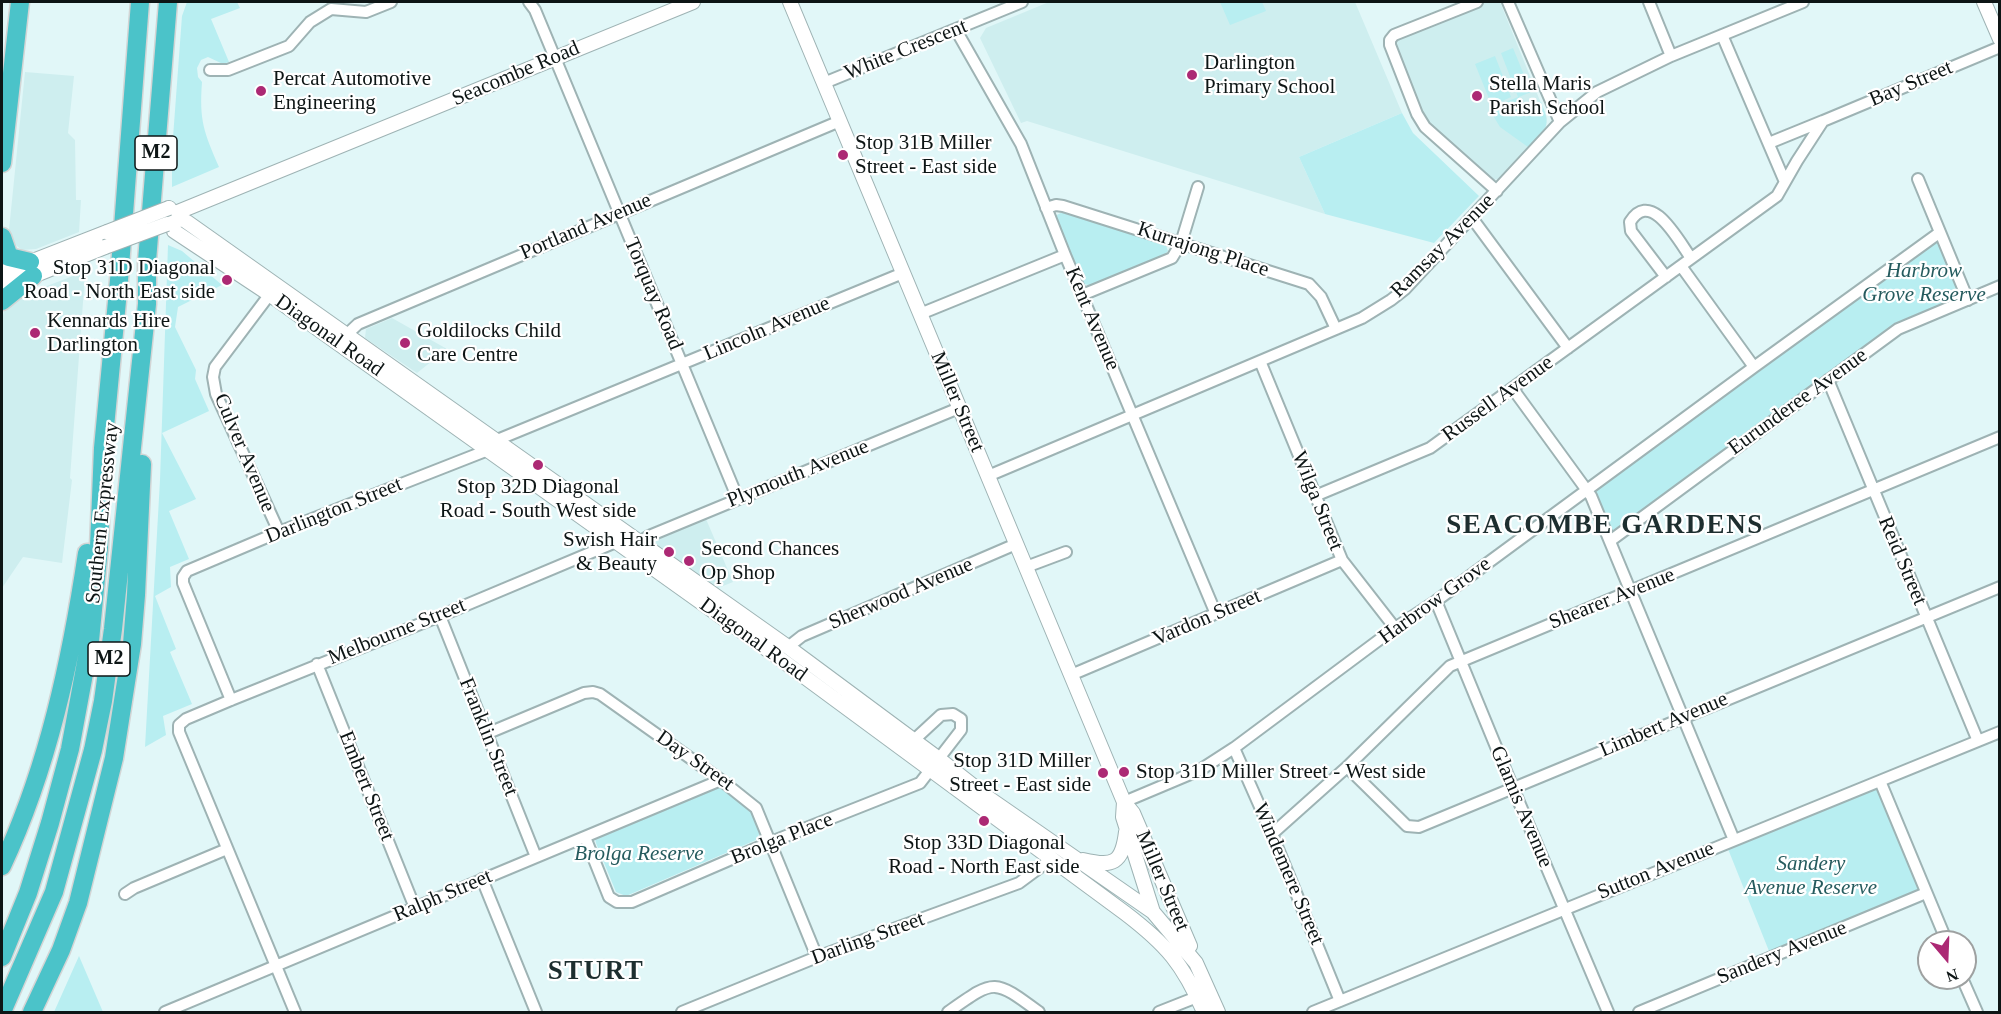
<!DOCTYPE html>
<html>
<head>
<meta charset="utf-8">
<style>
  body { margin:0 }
  #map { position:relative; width:2001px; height:1014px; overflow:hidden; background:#e1f7f8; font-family:Georgia,serif }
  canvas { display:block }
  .frame { position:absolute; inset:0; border:3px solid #0d1515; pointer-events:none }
  .north { position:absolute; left:1917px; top:930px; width:60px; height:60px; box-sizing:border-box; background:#fff; border:2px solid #9ea1a1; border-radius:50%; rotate:161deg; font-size:16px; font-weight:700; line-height:24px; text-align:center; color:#0d1515 }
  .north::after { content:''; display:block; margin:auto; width:21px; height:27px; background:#ac2974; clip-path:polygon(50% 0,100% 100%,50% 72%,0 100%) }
</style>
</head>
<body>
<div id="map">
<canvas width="2001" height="1014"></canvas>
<div class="frame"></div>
<div class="north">N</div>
</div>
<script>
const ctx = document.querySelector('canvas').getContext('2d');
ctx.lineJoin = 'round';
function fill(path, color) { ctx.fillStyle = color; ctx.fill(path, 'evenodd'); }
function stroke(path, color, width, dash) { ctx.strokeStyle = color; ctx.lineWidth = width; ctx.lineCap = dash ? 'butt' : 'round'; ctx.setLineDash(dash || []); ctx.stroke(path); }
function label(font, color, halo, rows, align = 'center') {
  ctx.font = font + ' Georgia,serif'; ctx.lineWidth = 4.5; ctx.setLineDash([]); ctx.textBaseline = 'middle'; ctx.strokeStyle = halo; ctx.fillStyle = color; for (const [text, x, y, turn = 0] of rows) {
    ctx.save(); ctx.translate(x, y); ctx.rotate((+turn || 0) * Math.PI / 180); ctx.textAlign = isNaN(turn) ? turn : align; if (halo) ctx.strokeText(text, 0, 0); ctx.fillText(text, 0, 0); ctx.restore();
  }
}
const built = new Path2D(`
  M1049 2H1355L1402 113 1299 157 1325 214 1027 121 1021 123 980 38 986 28Z
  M1487 2H1500L1547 118 1546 127 1498 179 1492 180 1425 119 1395 46 1400 36Z
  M25 72 74 76 68 133 75 140 76 200H81L79 232 36 249 22 250 12 242 9 230Z
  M81 273 85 275 70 478 72 480 62 563 23 557 2 588V321L4 310 18 297Z
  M392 318 447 349 417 373 365 338 366 329Z
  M706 519 733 582 713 590 652 547 655 540Z`);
const green = new Path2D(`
  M187 2H237L240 8 211 19 229 62 223 64 208 57 201 60 197 68 198 77 202 82C199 121 204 132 219 167L172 187V151L182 16Z
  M1220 2H1262L1266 11 1230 25Z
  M1513 48 1531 92 1519 97 1523 109 1541 102C1552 129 1546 127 1528 147L1500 127 1489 109 1518 97 1501 53Z
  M1495 56 1511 97 1492 106 1475 64Z
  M1402 113 1413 133 1479 196 1434 243 1325 214 1299 157Z
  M1064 211 1165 243 1168 251 1164 255 1092 286 1084 284 1057 219V215Z
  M1939 238 1965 299 1897 325 1611 538 1590 491Z
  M168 245 182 251 222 285 178 307 175 327 196 370 195 379 209 411 162 433 196 499 169 511 189 559 170 567 171 587 155 596 176 649 170 652 192 704 163 716 166 735 145 747 160 480Z
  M717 787 722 788 750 809 760 832 756 840 626 896 616 892 596 843 595 838 597 835Z
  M1880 787 1924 892 1771 956 1728 849Z
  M79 956 103 1012H54Z`);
const street = new Path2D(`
  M529 2 535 10 550 46 738 499
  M1477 2 1394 35 1390 40V45L1417 114 1425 127 1497 191
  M1508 2 1560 122
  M1649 2 1671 56
  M956 30 1021 144 1065 255 1216 614
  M1722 35 1785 182
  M210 70H228L289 46 310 22 331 9 366 12 391 2
  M824 83 1022 2
  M1769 143 1823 121
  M1918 179 1968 300
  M1046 208 1056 205 1063 206 1309 284 1321 297 1336 329
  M1472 218 1568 348
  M1681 266 1754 367
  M1666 277 1631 231 1630 222C1651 188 1678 240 1691 258
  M273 290 215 367 213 377 216 394 279 532
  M1082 295 1172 258 1181 243 1198 187
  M920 314 1065 255
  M341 340 358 324 840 121
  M1260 361 1342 560 1395 628
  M1828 380 1978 741
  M1513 389 1591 496 1734 840
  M497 440 903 273
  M988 476 1362 318 1391 300 1405 289 1560 122 1597 92 1671 56 1803 2
  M1315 496 1430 448 1777 196 1797 161 1823 121 2000 47
  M1610 541 1898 329 2000 286
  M638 543 649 536 959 408
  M1026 567 1066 552
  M1436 601 1513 788 1608 1012
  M440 616 536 857
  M788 647 802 636 1016 544
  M317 664 415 908
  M1071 675 1342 560
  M231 700 183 583V577L187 571 279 532 488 450
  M486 734 584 693 593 692 600 694 721 780 756 808 817 957
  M1234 748 1272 834 1340 1001
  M1347 767 1407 826 1419 827 2000 587
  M1880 781 1947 942
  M1124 802 1200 770 1234 748 1395 628 1436 601 1754 367 1939 233
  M1272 834 1347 767 1450 666 2000 437
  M585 837 609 897 617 902H632L771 842 920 783 961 730V719L953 714 941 715 914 740
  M482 879 536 1012
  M125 894 134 888 227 849
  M1962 978 1977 1012
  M165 1012 721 780
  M295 1012 179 732V725L186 719 231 700 440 616 616 542
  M682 1012 817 957 1019 883 1046 863 1049 857
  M948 1012C995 979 993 978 1039 1012
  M1159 1012 1197 997
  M1313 1012 2000 732
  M1639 1012 1926 893`);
const secondary = new Path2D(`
  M790 2 1124 802 1133 813 1190 946
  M1984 2 2000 39
  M169 208 173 214 187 222 788 647 939 759 990 799 1153 912 1196 963 1218 1012
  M173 214 174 231 269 294 779 658 1125 913C1167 945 1183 964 1204 1012
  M170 219 173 214 693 2
  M2 273 107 232
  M2 286 33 276 105 247
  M1124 802 1123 817 1153 912
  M1083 860C1113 867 1122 864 1126 832`);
const highway = new Path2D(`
  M2 163 20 2
  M2 237 9 257 30 262
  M2 301 33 276
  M2 866C48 768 71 660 87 553
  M2 957 28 893 50 823 70 749 90 641 99 547 103 448 119 280 140 2
  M2 1012 54 892 93 750 103 701 113 629 147 304V261L168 2
  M32 1012 61 950 78 903 114 758 132 644 136 595 142 464`);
const secondaryBridge = new Path2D(`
  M107 232 169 208
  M105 247 167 224`);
const markers = [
  [1192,75,6,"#ac2974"],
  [261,91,6,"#ac2974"],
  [1477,96,6,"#ac2974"],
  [843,155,6,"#ac2974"],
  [227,280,6,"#ac2974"],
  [35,333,6,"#ac2974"],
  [405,343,6,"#ac2974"],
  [538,465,6,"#ac2974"],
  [669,552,6,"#ac2974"],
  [689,561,6,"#ac2974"],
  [1124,772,6,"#ac2974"],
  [1103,773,6,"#ac2974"],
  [984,821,6,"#ac2974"]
];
const shields = [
  [156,153,42],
  [109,659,42]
];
const shieldNames = [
  ["M2",156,153],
  ["M2",109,659]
];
const streetNames = [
  ["White Crescent",906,50,-22],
  ["Seacombe Road",516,74,-23],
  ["Bay Street",1911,84,-23],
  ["Portland Avenue",586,227,-23],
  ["Ramsay Avenue",1443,246,-45],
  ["Kurrajong Place",1203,250,18],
  ["Torquay Road",653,294,67],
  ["Kent Avenue",1092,319,67],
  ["Lincoln Avenue",767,329,-23],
  ["Diagonal Road",329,336,35],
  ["Russell Avenue",1498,399,-36],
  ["Miller Street",957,402,67],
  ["Eurunderee Avenue",1798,402,-36],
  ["Culver Avenue",244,453,67],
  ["Plymouth Avenue",798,474,-22],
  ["Wilga Street",1317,501,68],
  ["Darlington Street",334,511,-22],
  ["Southern Expressway",103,513,-84],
  ["Reid Street",1902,561,67],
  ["Sherwood Avenue",901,594,-23],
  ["Shearer Avenue",1612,599,-22],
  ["Harbrow Grove",1435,601,-36],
  ["Vardon Street",1207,618,-23],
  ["Melbourne Street",397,632,-22],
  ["Diagonal Road",753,640,36],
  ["Limbert Avenue",1664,725,-23],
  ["Franklin Street",488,737,68],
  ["Day Street",695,761,35],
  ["Embert Street",366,786,68],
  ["Glamis Avenue",1521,807,67],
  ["Brolga Place",782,839,-22],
  ["Sutton Avenue",1656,871,-22],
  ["Windemere Street",1288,874,67],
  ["Miller Street",1162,881,67],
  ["Ralph Street",443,896,-23],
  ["Darling Street",868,939,-20],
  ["Sandery Avenue",1782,953,-22]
];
const poiNames = [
  ["Darlington",1204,63],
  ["Primary School",1204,87],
  ["Percat Automotive",273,79],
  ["Engineering",273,103],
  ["Stella Maris",1489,84],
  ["Parish School",1489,108],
  ["Stop 31B Miller",855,143],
  ["Street - East side",855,167],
  ["Stop 31D Diagonal",215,268,"right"],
  ["Road - North East side",215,292,"right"],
  ["Kennards Hire",47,321],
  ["Darlington",47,345],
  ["Goldilocks Child",417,331],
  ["Care Centre",417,355],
  ["Stop 32D Diagonal",538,487,"center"],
  ["Road - South West side",538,511,"center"],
  ["Swish Hair",657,540,"right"],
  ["& Beauty",657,564,"right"],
  ["Second Chances",701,549],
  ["Op Shop",701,573],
  ["Stop 31D Miller",1091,761,"right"],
  ["Street - East side",1091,785,"right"],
  ["Stop 31D Miller Street - West side",1136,772],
  ["Stop 33D Diagonal",984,843,"center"],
  ["Road - North East side",984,867,"center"]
];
const parkNames = [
  ["Harbrow",1924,271],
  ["Grove Reserve",1924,295],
  ["Brolga Reserve",639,854],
  ["Sandery",1811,864],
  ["Avenue Reserve",1811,888]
];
const districtNames = [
  ["SEACOMBE GARDENS",1605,526],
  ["STURT",596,972]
];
fill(built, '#ceeeef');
fill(green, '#b8eef1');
stroke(street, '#9eb3b4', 14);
stroke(secondary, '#9eb3b4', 16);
stroke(highway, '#d3d5d5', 21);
stroke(street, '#fff', 10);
stroke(secondary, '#fff', 14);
stroke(highway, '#4bc3c9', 18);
stroke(secondaryBridge, '#9eb3b4', 16, []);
stroke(secondaryBridge, '#fff', 14);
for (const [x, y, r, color] of markers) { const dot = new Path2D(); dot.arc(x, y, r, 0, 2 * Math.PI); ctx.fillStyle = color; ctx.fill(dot); stroke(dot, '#fff', 2); }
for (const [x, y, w] of shields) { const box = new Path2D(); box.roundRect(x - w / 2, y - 17, w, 34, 4.5); ctx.fillStyle = '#fff'; ctx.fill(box); stroke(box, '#0d1515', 1.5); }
label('bold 20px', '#0d1515', null, shieldNames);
label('21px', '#0d1515', '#fff', streetNames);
label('21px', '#0d1515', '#fff', poiNames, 'left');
label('italic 21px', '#255b5e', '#fff', parkNames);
ctx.letterSpacing = '1.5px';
label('bold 27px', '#1d2e2f', '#fff', districtNames);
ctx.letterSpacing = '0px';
</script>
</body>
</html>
